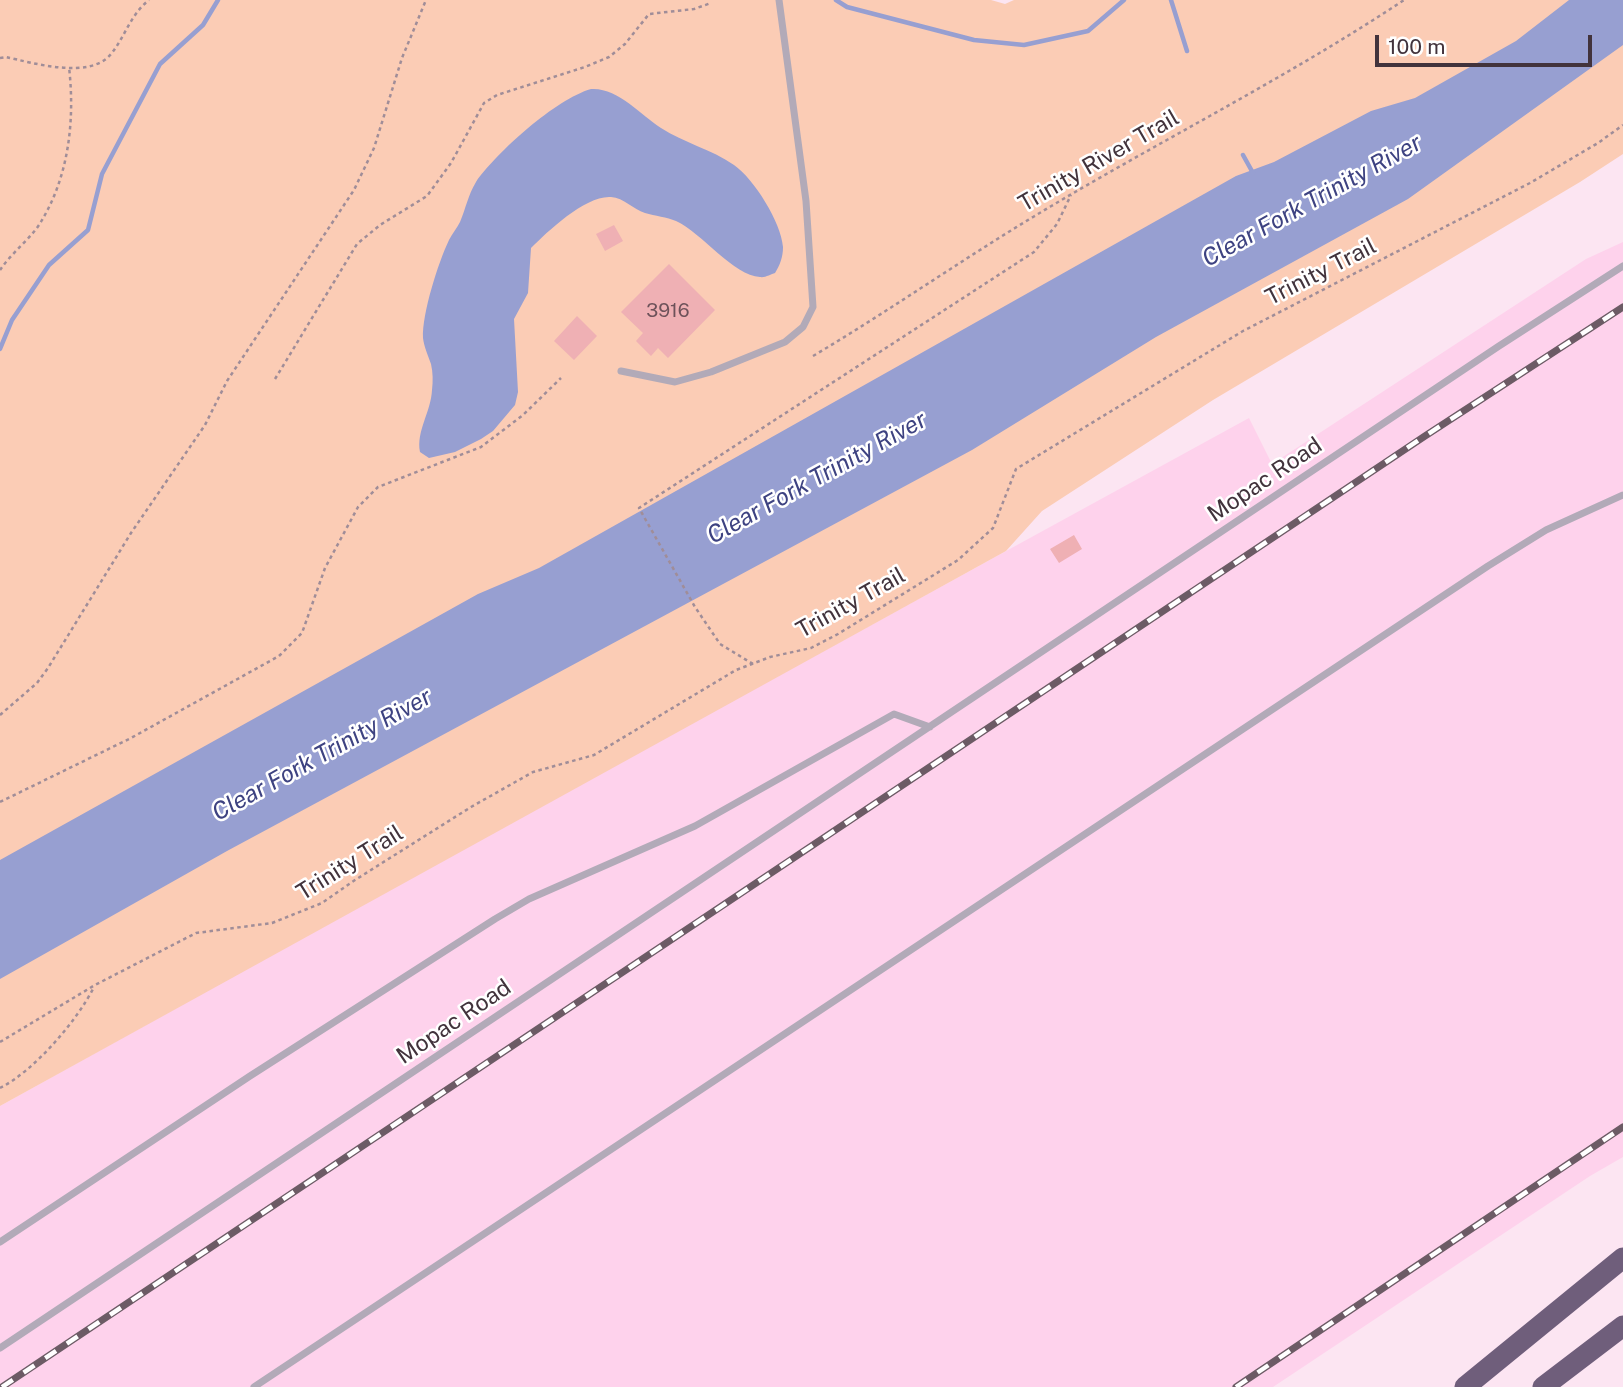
<!DOCTYPE html>
<html>
<head>
<meta charset="utf-8">
<style>
  body { margin:0 }
  #map { position:relative; width:1623px; height:1387px; overflow:hidden; background:#fce5f2; font-family:"Public Sans",sans-serif }
  canvas { display:block }
  .scale { position:absolute; left:1375px; top:35px; width:217px; height:32px; box-sizing:border-box; border:4px solid #42333c; border-top:0; padding-left:9px; font-size:21px; line-height:24px; white-space:nowrap; color:#42333c; -webkit-text-stroke:5px #fff; paint-order:stroke }
</style>
</head>
<body>
<div id="map">
<canvas width="1623" height="1387"></canvas>
<div class="scale">100 m</div>
</div>
<script>
const ctx = document.querySelector('canvas').getContext('2d');
ctx.lineJoin = 'round';
function fill(path, color) { ctx.fillStyle = color; ctx.fill(path, 'evenodd'); }
function stroke(path, color, width, dash) { ctx.strokeStyle = color; ctx.lineWidth = width; ctx.lineCap = dash ? 'butt' : 'round'; ctx.setLineDash(dash || []); ctx.stroke(path); }
function label(font, color, halo, rows, align = 'center') {
  ctx.font = font + ' "Public Sans",sans-serif'; ctx.lineWidth = 5; ctx.setLineDash([]); ctx.textBaseline = 'middle'; ctx.strokeStyle = halo; ctx.fillStyle = color; for (const [text, x, y, turn = 0] of rows) {
    ctx.save(); ctx.translate(x, y); ctx.rotate((+turn || 0) * Math.PI / 180); ctx.textAlign = isNaN(turn) ? turn : align; if (halo) ctx.strokeText(text, 0, 0); ctx.fillText(text, 0, 0); ctx.restore();
  }
}
const built = new Path2D(`
  M1623 242V1157L1590 1176 1273 1387H0V1106L462 849 1249 418 1272 464 1586 259Z`);
const green = new Path2D(`
  M0 0H991L1005 4 1014 0H1623V154L1580 182 1213 400 1042 511 1006 551 0 1106Z`);
const water = new Path2D(`
  M1569 0H1623V45L1408 199 1156 337 972 450 227 851 0 979V860L478 594 539 568 1236 176 1274 162 1371 111 1415 98 1516 41Z
  M591 89C617 87 641 115 661 128 684 143 711 149 734 165 754 179 781 222 783 247 783 257 780 265 775 273 771 274 765 278 760 277 734 276 702 233 676 221 667 217 655 216 645 213 633 209 624 198 611 197 586 195 548 231 531 248L528 293 514 319 518 392 515 405 493 431 481 439 455 452 429 458 420 452C416 431 431 412 432 390 433 381 433 373 431 364 428 355 424 347 423 338 422 314 438 263 449 240 452 234 457 228 460 222 466 208 468 195 476 182 497 152 556 99 591 89Z`);
const stream = new Path2D(`
  M836 0 847 7 974 40 1024 45 1088 31 1124 0
  M1171 0 1187 51
  M1243 155 1253 173
  M0 349 12 320 49 265 88 230 102 174 160 64 203 25 218 0`);
const building = new Path2D(`
  M614 225 623 241 605 251 596 234Z
  M669 264 715 310 668 358 658 348 651 356 636 341 643 333 621 312Z
  M577 316 597 336 574 360 554 341Z
  M1074 535 1082 549 1059 563 1050 549Z`);
const path = new Path2D(`
  M0 58 6 57C33 63 90 80 111 54 125 37 130 15 149 0
  M0 270C12 252 33 237 42 220 69 175 75 119 69 67
  M813 356C882 315 947 270 1015 228 1143 149 1279 83 1404 0
  M275 379 357 244 380 225 427 196 451 163 484 103 497 95 585 67 609 57 625 44 649 14 694 9 711 3
  M753 664 720 644 695 607 639 508 1034 252 1057 224 1071 195
  M0 715 37 683 48 668 131 533 205 425 227 381 354 190 374 148 402 58 426 0
  M0 802 131 738 279 656 302 633 325 568 358 507 378 487 481 447 523 415 561 378
  M0 1042 95 985 196 933 272 923 322 903 355 880 471 807 533 772 594 755 736 670 770 657 811 648 838 634 958 560 993 528 1016 469 1243 331 1530 183 1598 143 1623 125
  M0 1088C34 1071 77 1021 94 987`);
const lane = new Path2D(`
  M621 371 675 382 711 372 785 342 803 327 813 307 806 201 779 0
  M0 1242 250 1076 495 919 529 899 695 826 894 714 930 727
  M0 1348 1499 346 1623 266
  M254 1387 1488 566 1546 530 1623 495`);
const highway = new Path2D(`
  M1465 1387 1623 1258
  M1543 1387 1623 1326`);
const rail = new Path2D(`
  M2 1387 1425 436 1623 307
  M1236 1387 1623 1127`);
const numberNames = [
  ["3916",668,311]
];
const streetNames = [
  ["Trinity River Trail",1099,161,-30],
  ["Trinity Trail",1321,272,-27],
  ["Mopac Road",1265,480,-34],
  ["Trinity Trail",851,603,-29],
  ["Trinity Trail",350,863,-32],
  ["Mopac Road",454,1022,-34]
];
const waterNames = [
  ["Clear Fork Trinity River",1312,201,-29],
  ["Clear Fork Trinity River",817,478,-29],
  ["Clear Fork Trinity River",322,755,-29]
];
fill(built, '#fed2ec');
fill(green, '#fbccb5');
fill(water, '#979fd1');
stroke(stream, '#979fd1', 4.5);
fill(building, '#efb0b4');
stroke(path, '#a08d98', 2.5, [3.5, 3.5]);
stroke(lane, '#b2aab8', 7);
stroke(highway, '#6f5e7b', 21);
stroke(rail, '#6c5b65', 7);
stroke(rail, '#fff', 4.5, [13]);
label('19px', '#6d525a', null, numberNames);
label('23px', '#42333c', '#fff', streetNames);
label('italic 24px', '#3d4281', '#fff', waterNames);
</script>
</body>
</html>
